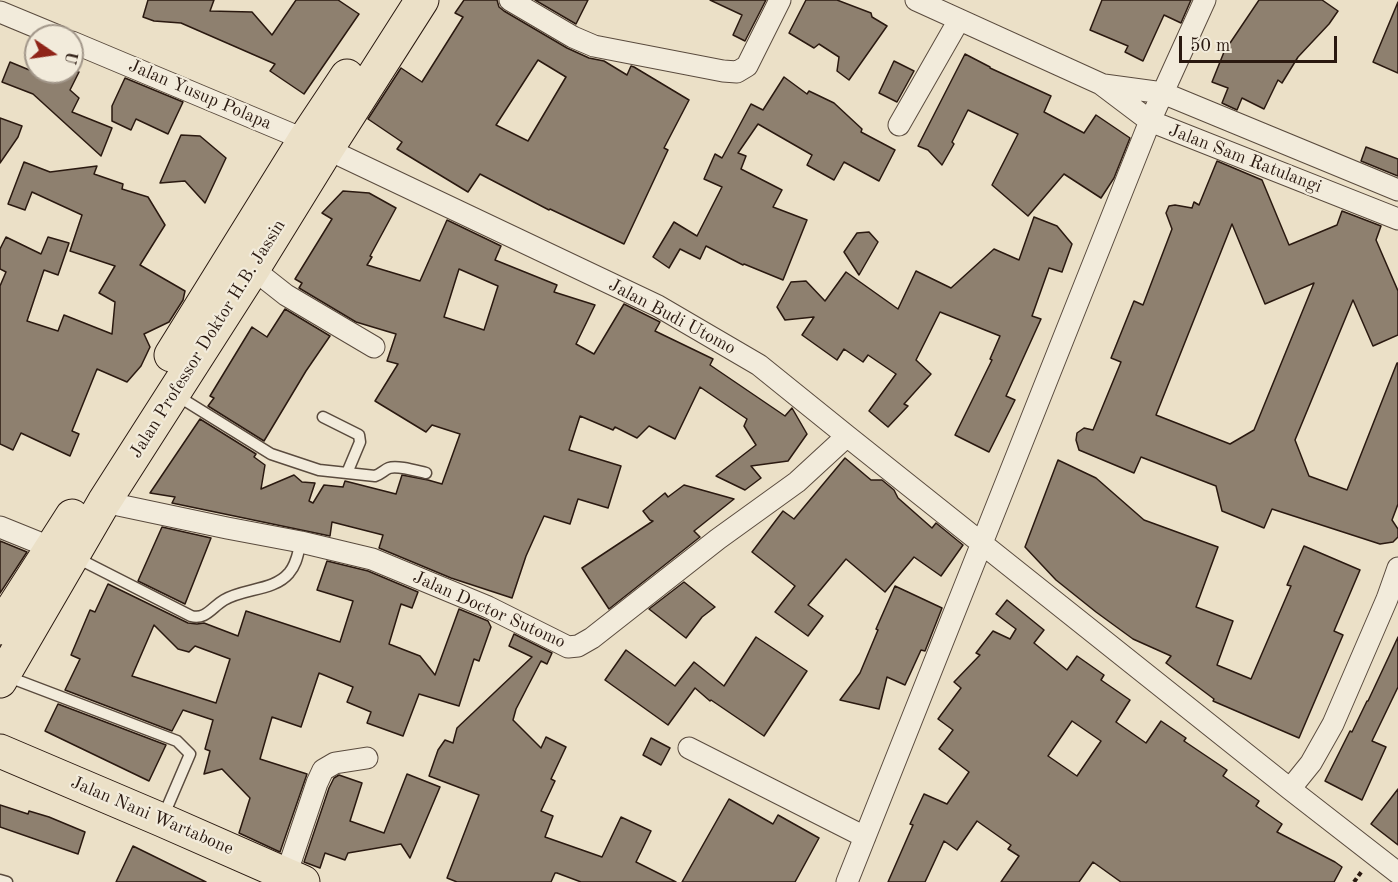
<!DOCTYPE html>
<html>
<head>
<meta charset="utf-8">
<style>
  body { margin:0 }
  #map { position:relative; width:1398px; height:882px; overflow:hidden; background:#ebe0c7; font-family:"Old Standard TT",serif }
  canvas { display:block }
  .north { position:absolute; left:24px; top:24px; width:60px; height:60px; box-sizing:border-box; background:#f2ebdb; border:2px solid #a2978a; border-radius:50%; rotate:103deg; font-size:16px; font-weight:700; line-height:24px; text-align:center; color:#2a1910 }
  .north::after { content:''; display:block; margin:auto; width:21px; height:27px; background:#8f2418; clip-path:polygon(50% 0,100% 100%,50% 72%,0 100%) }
  .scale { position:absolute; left:1179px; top:36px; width:158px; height:27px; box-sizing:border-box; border:3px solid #2a1910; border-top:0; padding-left:8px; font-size:18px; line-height:21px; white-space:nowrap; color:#2a1910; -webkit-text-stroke:4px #f2ebdb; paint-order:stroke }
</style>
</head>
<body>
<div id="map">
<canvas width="1398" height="882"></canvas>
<div class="north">U</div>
<div class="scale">50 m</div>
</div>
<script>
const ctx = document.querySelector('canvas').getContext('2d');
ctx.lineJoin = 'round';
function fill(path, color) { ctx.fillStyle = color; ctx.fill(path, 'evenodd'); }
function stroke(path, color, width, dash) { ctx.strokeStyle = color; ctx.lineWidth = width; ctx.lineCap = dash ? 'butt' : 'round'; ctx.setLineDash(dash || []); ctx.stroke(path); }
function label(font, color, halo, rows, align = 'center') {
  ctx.font = font + ' "Old Standard TT",serif'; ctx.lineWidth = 4.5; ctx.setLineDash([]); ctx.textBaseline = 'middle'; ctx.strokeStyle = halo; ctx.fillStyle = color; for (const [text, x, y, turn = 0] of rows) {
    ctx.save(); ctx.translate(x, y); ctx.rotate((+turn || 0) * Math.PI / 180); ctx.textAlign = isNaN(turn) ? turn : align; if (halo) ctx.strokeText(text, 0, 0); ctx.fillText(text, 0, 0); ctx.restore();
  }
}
const building = new Path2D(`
  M148 0H214L210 11 252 12 272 35 296 0H338L359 14 304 94 270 71 275 64 181 23 154 21 143 17Z
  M464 0H497L499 7 504 11 567 48 589 58 604 61 627 75 631 66 634 67 689 100 664 148 668 150 624 244 550 209 549 210 480 174 468 192 397 149 402 142 368 119 401 68 422 82 463 17 455 13ZM538 60 566 77 528 141 496 125Z
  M535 0H588L576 24Z
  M710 0H766L745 41 733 35 742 15Z
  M806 0H837L871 13 872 17 887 26 849 80 837 71 839 57 819 44 814 48 789 33Z
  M1102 0H1191L1181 23 1164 15 1143 61 1125 52 1128 46 1090 30Z
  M1259 0H1322L1338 11 1329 24 1298 57 1282 83 1278 80 1264 109 1242 98 1237 110 1222 103 1228 88 1212 82 1224 52Z
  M1398 2V73L1373 62Z
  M965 54 990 67V68L1051 96 1044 112 1084 133 1096 115 1130 138 1114 178 1101 198 1064 174 1028 216 992 185 1018 134 968 110 952 142 954 144 942 165 928 150 918 146Z
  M894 61 914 71 897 102 879 93Z
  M10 62 56 81 60 72H79L70 90 79 98 72 112 112 128 101 156 33 94 2 82Z
  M784 77 807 94 809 91 834 103 862 129 861 132 895 150 879 181 844 162 834 180 807 165 812 155 758 124 738 153 746 156 741 169 782 190 773 207 807 220 783 280 744 264 743 265 706 246 700 259 680 249 669 268 653 257 674 222 697 236 722 187 704 179 715 154 722 158 751 104 763 110Z
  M125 78 183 102 168 134 136 119 131 130 112 121V106Z
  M0 118 22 126 18 137 0 163Z
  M181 135 200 136 226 158 205 203 185 181 160 183Z
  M1366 147 1398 159V176L1361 161Z
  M1217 161 1262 180 1289 245 1337 225 1342 211 1381 226 1376 240 1398 291V335L1373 346 1353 300 1295 440 1309 476 1347 490 1397 363H1398V504L1392 520 1398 529V537L1393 542 1380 544 1272 509 1264 528 1222 511 1216 486 1141 457 1134 473 1079 450 1076 440 1077 433 1084 428 1093 430 1121 362 1111 358 1134 301 1143 305 1172 229 1166 213 1169 206 1175 205 1192 208 1194 202 1199 205ZM1232 224 1265 304 1314 283 1254 430 1230 444 1156 415Z
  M24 162 50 172 97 166 94 174 123 184 122 189 148 197 165 225 140 265 185 291 183 300 169 322 144 334 150 347 141 366 127 382 97 369 72 431 79 434 70 456 21 433 13 450 0 444V286L6 272 0 269V249L6 237 41 254 48 237 69 243 58 275 44 270 27 321 58 331 64 315 112 334 115 302 99 293 115 266 70 251 82 215 32 192 25 210 8 204Z
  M343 191 369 193 396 208 370 256 372 257 367 265 420 281 447 220 501 246 495 260 557 285 554 292 595 305 576 344 594 354 624 304 660 322 655 331 713 359 710 365 785 416 792 408 807 434 788 461 751 466 761 478 745 490 716 476 756 445 744 426 747 419 700 387 675 439 649 426 637 438 615 427 613 430 580 416 569 450 621 466 608 508 578 499 570 524 544 516 526 556 512 598 451 578 379 548 383 535 332 522 330 536 172 503 175 497 150 493 200 419 256 454 254 457 265 465 261 489 294 475 302 482 315 483 309 501 313 503 324 485 343 487 345 481 396 494 402 475 428 480 442 484 460 434 432 425 426 432 375 401 398 364 387 361 396 334 356 322 299 288 302 283 295 279 332 219 322 213ZM459 269 498 286 484 330 444 317Z
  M1034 217 1057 226 1072 244 1062 272 1049 268 1032 316 1041 319 1006 396 1015 400 989 452 955 435 992 360 990 359 1000 336 940 312 916 360 931 374 904 404 908 406 888 427 869 411 896 374 868 355 863 362 844 349 837 360 802 335 814 317 785 320 777 307 791 282 806 281 825 301 846 272 898 309 916 271 951 288 994 249 1019 260Z
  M869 232 878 242 859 275 844 252 857 233Z
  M285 309 330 336 306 371 264 441 208 406 214 398 210 396 252 327 267 337Z
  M845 458 871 480H882L894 490 898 498 932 528 936 523 963 545 941 576 914 557 885 592 846 559 808 605 823 616 808 636 775 612 795 586 752 552 783 511 794 519Z
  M1058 460 1096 478 1144 520 1218 547 1196 607 1233 621 1217 665 1251 679 1291 586 1287 585 1304 546 1360 570 1334 631 1343 635 1299 738 1213 701 1214 699 1166 663 1171 656 1133 639 1096 612 1056 580 1025 547Z
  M684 485 734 499 694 531 700 537 609 609 582 568 653 521 650 520 643 511 665 493 668 497Z
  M162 527 211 538 185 604 138 581Z
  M0 541 27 552 0 593Z
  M327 561 368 571 418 592 412 608 401 604 389 644 420 656 435 675 459 609 488 621 491 627 479 661 474 659 459 706 419 694 403 736 367 723 371 712 347 702 353 687 319 673 301 727 272 717 260 759 307 774 280 852 239 833 250 798 222 769 204 774 210 751 205 749 213 720 183 710 172 731 65 690 80 659 71 655 90 610 95 612 108 584 188 623 197 624 204 623 238 636 246 611 340 642 353 601 317 590ZM154 625 178 649 189 652 195 646 230 659 216 703 132 676Z
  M684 582 715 607 702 617 686 638 649 609Z
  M895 586 942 608 925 651 921 650 905 685 887 677 879 709 840 700 860 673 878 630 876 629Z
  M1007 600 1044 630 1034 643 1067 670 1077 656 1104 675 1101 680 1130 700 1116 722 1146 743 1161 721 1186 738 1184 741 1227 770 1223 776 1259 801 1256 806 1282 824 1277 832 1335 862 1342 867 1334 882H1121L1093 862 1079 882H1001L1019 856 1008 849 1011 845 977 821 957 850 944 841 925 882H888L913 825 910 824 924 794 947 804 969 772 939 749 953 730 938 719 961 688 954 682 980 655 976 653 993 631 1010 639 1016 629 996 614ZM1072 721 1101 741 1077 776 1048 756Z
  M514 634 552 653 547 664 541 661 516 709 513 720 541 748 546 737 566 747 551 779 555 781 541 811 553 816 545 837 602 857 621 817 651 831 636 862 676 882H581L557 873H555L551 882H457L447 878 479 795 429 776 438 750 445 740 453 743 457 728 532 657 509 646Z
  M756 637 807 671 764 736 711 700 710 701 695 688 668 725 605 680 626 650 675 686 694 662 724 686Z
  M1398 637V687L1372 741 1386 747 1362 800 1325 781 1350 731 1352 732 1367 701H1368Z
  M58 704 166 745 149 781 45 731Z
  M651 738 670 748 661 765 643 755Z
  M407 774 440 787 410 858 401 844 348 853 345 860 325 853 320 868 304 862 329 788 334 778 339 775 362 783 350 821 384 833Z
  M1398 789V845L1371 824Z
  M729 799 773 824 778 815 819 838 795 882H682Z
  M0 805 28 814 29 811 49 817 85 832 78 854 0 827Z
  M133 846 206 882H116Z`);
const path = new Path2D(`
  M1354 882 1362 871`);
const lane = new Path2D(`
  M176 395 271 454 319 470 375 476C381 474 384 470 389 468 397 465 417 471 426 473
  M323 417 359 435 360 442 347 473
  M77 558 191 616C206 620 212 607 224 600 244 588 274 591 289 573 297 564 298 552 301 542
  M6 676 177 741 190 754 163 817
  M0 880 7 882`);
const street = new Path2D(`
  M510 0 573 37 594 46 723 71 737 72 747 66 780 0
  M916 0 1101 84 1150 121 1398 219
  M0 12 58 36
  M72 42 327 149 658 306 759 365 847 436 1290 789 1398 873
  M1104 85 1163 93 1398 190
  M899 125 959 20
  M253 269 286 295 374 347
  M104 502 227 528 301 542 372 559 488 607 568 647 578 646 592 638 718 539 797 482 847 436
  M0 527 52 548
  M689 748 865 837
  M1290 789 1311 763 1333 724 1387 599 1398 568
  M286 875 317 783 323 770 335 763 367 758
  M847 882 1150 121 1205 0`);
const primary = new Path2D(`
  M0 751 162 820 303 882`);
const highway = new Path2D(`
  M171 355 305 139 347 76
  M0 628 72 516
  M0 681 104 502 253 269 327 149 422 0`);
const streetNames = [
  ["Jalan Yusup Polapa",200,95,23],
  ["Jalan Sam Ratulangi",1245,159,21],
  ["Jalan Budi Utomo",672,317,28],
  ["Jalan Professor Doktor H.B. Jassin",208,339,-58],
  ["Jalan Doctor Sutomo",489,610,24],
  ["Jalan Nani Wartabone",152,816,23]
];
fill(building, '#8e806f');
stroke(building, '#2a1910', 1.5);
stroke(lane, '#5a4b3e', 13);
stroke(street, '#5a4b3e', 23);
stroke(primary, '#2a1910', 35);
stroke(highway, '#2a1910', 35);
stroke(path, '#2a1910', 4, [4.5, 3]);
stroke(lane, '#f2ebdb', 10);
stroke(street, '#f2ebdb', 21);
stroke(primary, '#ebe0c7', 33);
stroke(highway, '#ebe0c7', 33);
label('18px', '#2a1910', '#f2ebdb', streetNames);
</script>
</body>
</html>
